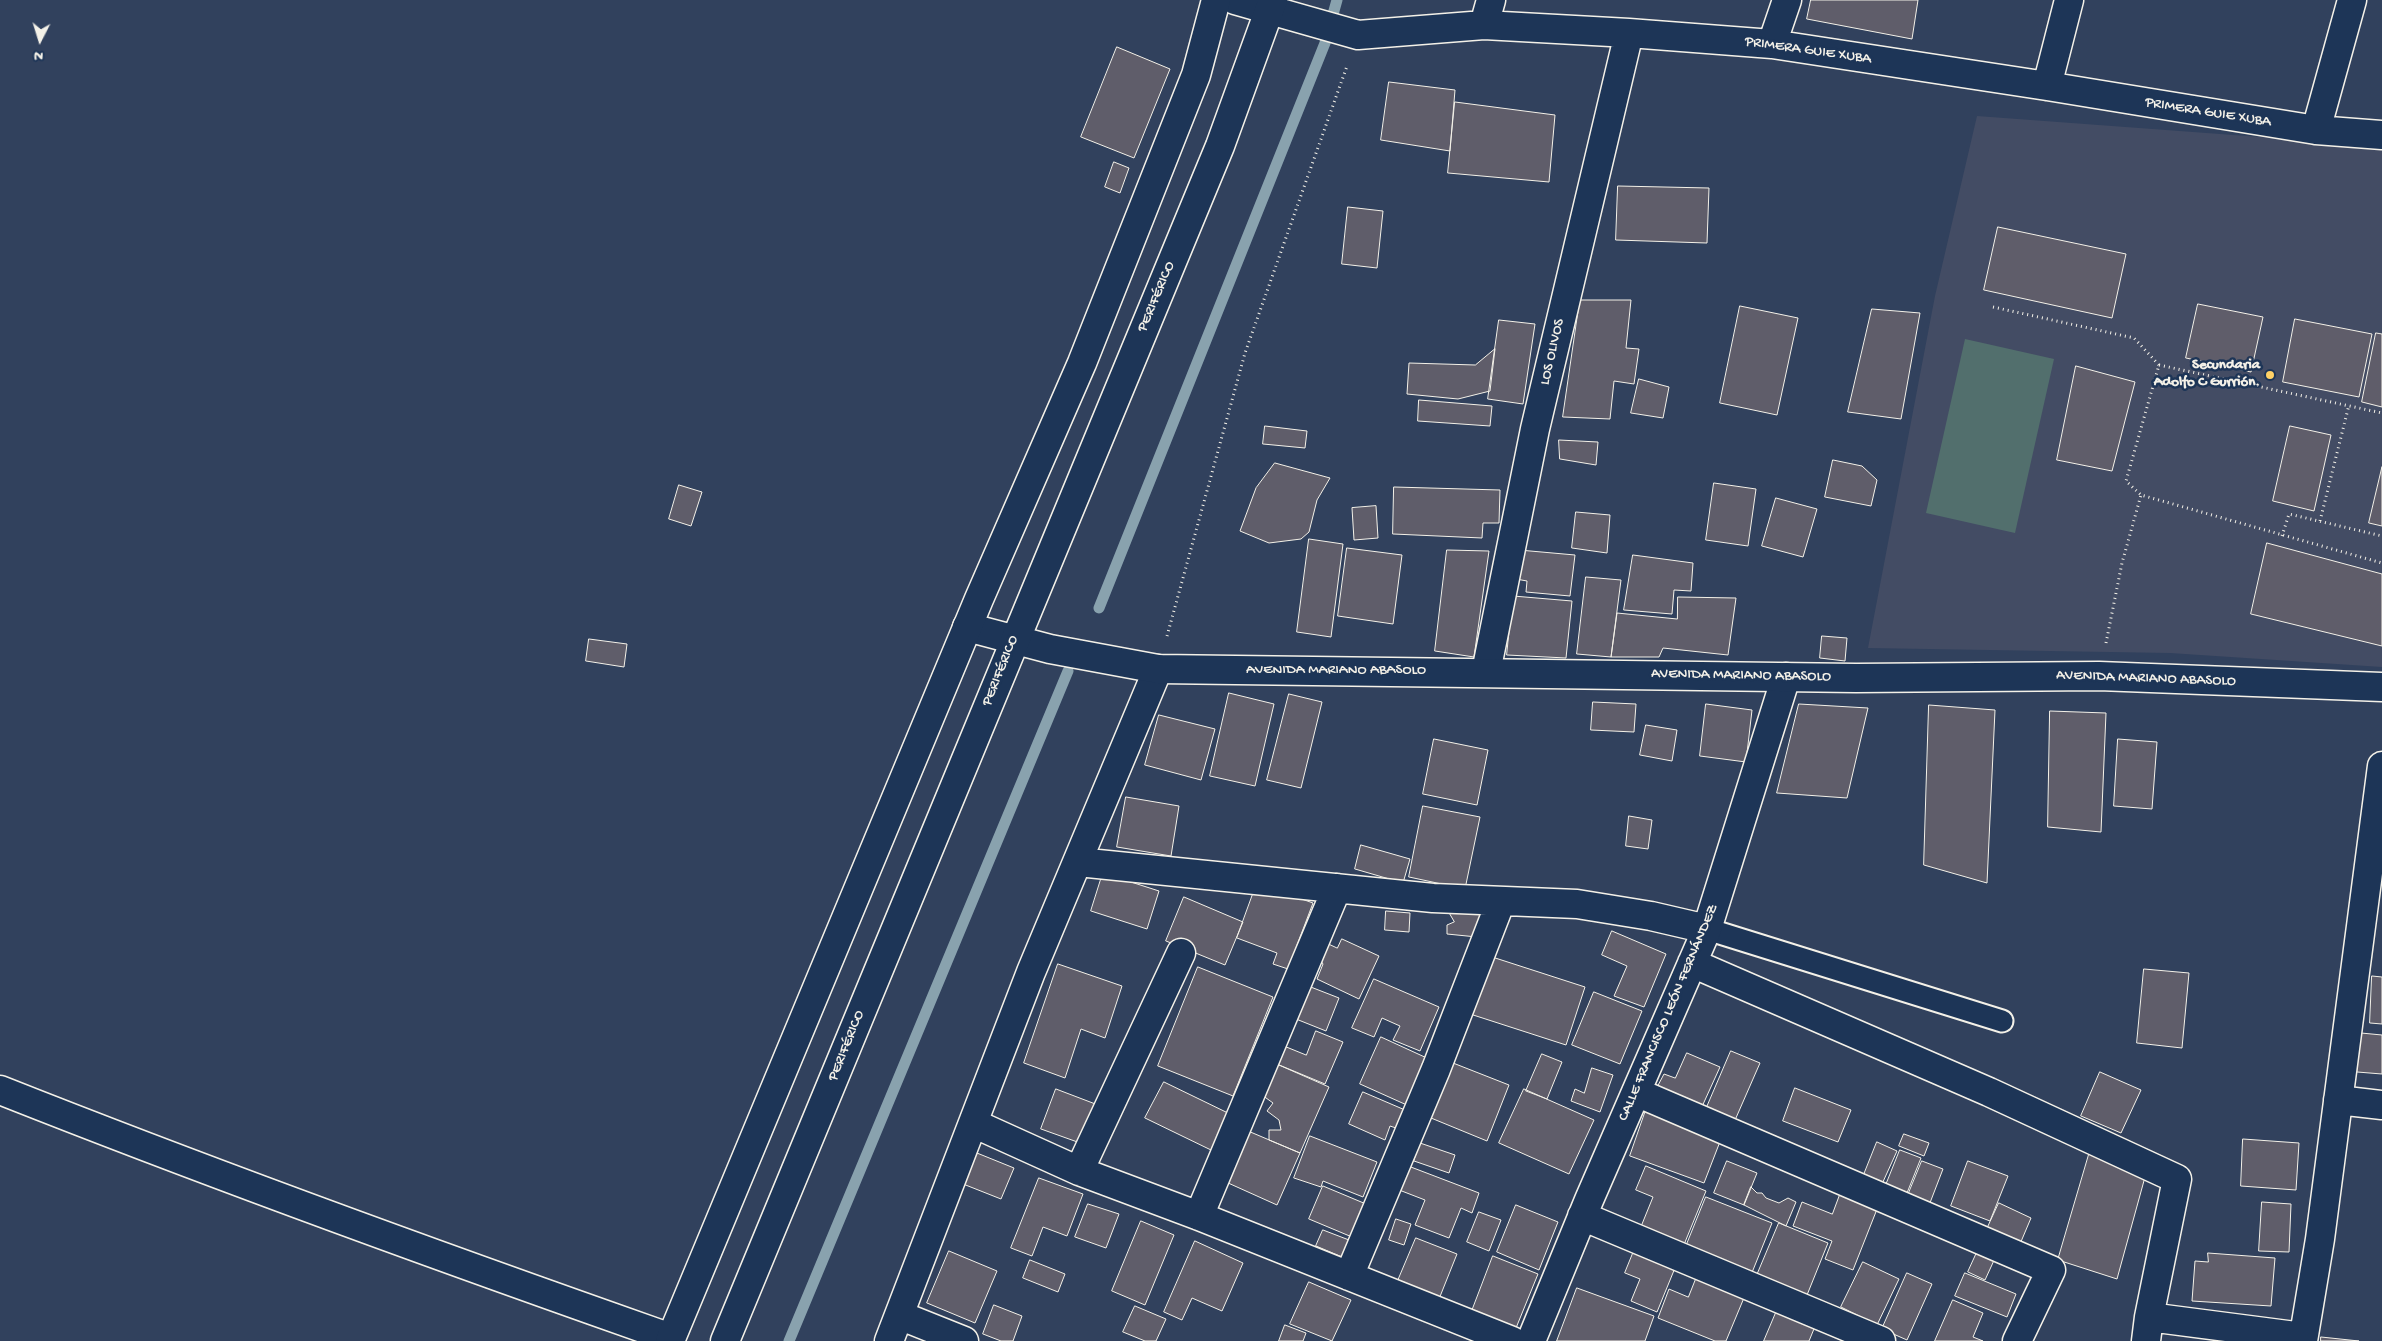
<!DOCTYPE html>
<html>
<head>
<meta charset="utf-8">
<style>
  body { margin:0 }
  #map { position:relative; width:2382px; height:1341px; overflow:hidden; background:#31415d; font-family:"Gochi Hand",sans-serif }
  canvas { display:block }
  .north { position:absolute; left:15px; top:15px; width:50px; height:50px; -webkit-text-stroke:4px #1d3557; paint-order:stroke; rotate:185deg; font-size:14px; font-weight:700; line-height:20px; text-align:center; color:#f4f1e8 }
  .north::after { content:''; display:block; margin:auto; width:18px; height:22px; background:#f4f1e8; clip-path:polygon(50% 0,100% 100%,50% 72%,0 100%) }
</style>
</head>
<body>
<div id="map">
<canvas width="2382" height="1341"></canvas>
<div class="north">N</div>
</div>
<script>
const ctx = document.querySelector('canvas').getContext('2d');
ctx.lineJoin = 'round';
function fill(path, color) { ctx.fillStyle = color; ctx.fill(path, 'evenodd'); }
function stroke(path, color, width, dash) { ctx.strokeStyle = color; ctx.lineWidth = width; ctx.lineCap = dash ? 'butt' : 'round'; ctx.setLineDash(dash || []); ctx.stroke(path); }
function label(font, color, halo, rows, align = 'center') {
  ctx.font = font + ' "Gochi Hand",sans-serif'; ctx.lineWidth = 5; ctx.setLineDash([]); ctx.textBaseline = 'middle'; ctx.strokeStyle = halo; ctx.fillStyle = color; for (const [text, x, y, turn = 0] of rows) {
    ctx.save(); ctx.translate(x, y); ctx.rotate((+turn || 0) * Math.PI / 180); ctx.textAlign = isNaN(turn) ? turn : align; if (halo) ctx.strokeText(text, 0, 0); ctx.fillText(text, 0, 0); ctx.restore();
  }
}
const built = new Path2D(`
  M1977 116 2382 146V667L2170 653 1868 648 1935 296Z`);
const green = new Path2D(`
  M1965 339 2054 359 2015 533 1926 513Z`);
const stream = new Path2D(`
  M1099 608 1325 43 1337 0
  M789 1341 1068 671`);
const building = new Path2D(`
  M1811 0H1918L1912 39 1807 19Z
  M1117 47 1170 69 1134 158 1081 137Z
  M1389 82 1455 90 1450 151 1381 140Z
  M1455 102 1555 115 1549 182 1448 173Z
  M1114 162 1129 168 1120 193 1105 187Z
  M1618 186 1709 188 1707 243 1616 240Z
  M1348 207 1383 211 1377 268 1342 264Z
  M1998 227 2126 254 2112 318 1984 290Z
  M1580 300H1631L1626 348 1639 349 1634 384 1614 381 1610 419 1563 417Z
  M2198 304 2263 317 2251 372 2186 358Z
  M1740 306 1798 318 1777 415 1720 403Z
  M1872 309 1920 313 1901 419 1848 412Z
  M2295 319 2372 334 2359 397 2283 382Z
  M1499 320 1535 324 1523 404 1488 399Z
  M2376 333 2382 334V407L2362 402Z
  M1495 349 1490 391 1458 399 1407 394 1409 363 1475 365Z
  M2076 366 2135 382 2112 471 2057 460Z
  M1639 379 1669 387 1663 418 1631 413Z
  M1419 400 1492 406 1490 426 1418 421Z
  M1265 426 1307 431 1305 448 1263 444Z
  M2290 426 2331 435 2314 511 2273 501Z
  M1559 440 1598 442 1596 465 1560 459Z
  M1833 460 1862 466 1877 480 1871 506 1825 497Z
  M1275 463 1330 478 1317 500 1309 532 1301 539 1269 543 1240 531 1256 488Z
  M2382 467V526L2369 523Z
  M1714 483 1756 489 1748 546 1706 540Z
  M679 485 702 492 691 526 669 519Z
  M1394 487 1500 490 1499 523H1483L1482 538 1393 534Z
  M1776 498 1817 509 1803 557 1762 546Z
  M1376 506 1378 538 1354 540 1352 508Z
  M1576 512 1610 515 1607 553 1572 548Z
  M1309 539 1343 544 1331 637 1297 632Z
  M2267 543 2382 574V646L2251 614Z
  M1347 548 1402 555 1393 624 1338 616Z
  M1447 550 1489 551 1474 657 1435 651Z
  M1519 550 1575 555 1570 596 1526 592 1527 581 1516 579Z
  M1633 555 1693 563 1691 591 1674 590 1672 614 1624 610Z
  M1586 577 1621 580 1611 657 1577 654Z
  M1513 596 1572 601 1566 658 1507 655Z
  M1678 597 1736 598 1728 655 1663 648 1659 657H1611L1617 613 1677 619Z
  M1822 636 1847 638 1845 661 1820 658Z
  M589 639 627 644 624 667 586 661Z
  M1229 693 1274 704 1255 786 1210 776Z
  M1289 694 1322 702 1301 788 1267 780Z
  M1593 702 1636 704 1634 732 1591 730Z
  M1706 704 1752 710 1746 762 1700 756Z
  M1799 704 1868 708 1847 798 1777 793Z
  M1929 705 1995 710 1987 883 1924 865Z
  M2050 711 2106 713 2101 832 2048 827Z
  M1159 715 1215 729 1201 780 1145 765Z
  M1646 725 1677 730 1672 761 1640 755Z
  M1434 739 1488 750 1477 805 1423 794Z
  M2118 739 2157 742 2152 809 2114 806Z
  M1126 797 1179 806 1171 856 1117 847Z
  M1423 806 1480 817 1465 889 1409 877Z
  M1629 816 1652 820 1648 849 1626 846Z
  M1361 845 1410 859 1403 883 1355 869Z
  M1103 873 1159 891 1147 929 1091 911Z
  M1257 883 1313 903 1288 969 1273 964 1277 953 1237 938Z
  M1184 897 1243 922 1225 965 1166 941Z
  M1386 911 1410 913 1409 932 1385 930Z
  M1449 912H1483L1477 937 1447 934V925L1454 922Z
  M1612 931 1666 954 1644 1007 1614 996 1627 966 1602 955Z
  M1342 939 1379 956 1359 999 1317 979 1323 964 1316 954 1322 941 1337 948Z
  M1486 955 1585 987 1566 1045 1467 1013Z
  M1058 964 1122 986 1105 1038 1081 1029 1065 1078 1024 1063Z
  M1198 967 1273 997 1233 1096 1158 1066Z
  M2144 969 2189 973 2182 1048 2137 1043Z
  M2372 976 2382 977V1024L2370 1023Z
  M1374 979 1439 1007 1420 1051 1393 1040 1400 1026 1382 1018 1374 1037 1352 1028Z
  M1303 984 1339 998 1326 1031 1291 1017Z
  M1594 992 1642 1011 1620 1064 1572 1045Z
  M1316 1031 1343 1042 1325 1084 1272 1062 1279 1044 1306 1055Z
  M2361 1033 2382 1035V1074L2357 1072Z
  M1381 1037 1429 1059 1409 1106 1360 1084Z
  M1731 1051 1760 1063 1732 1127 1704 1114Z
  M1687 1053 1720 1067 1700 1111 1655 1091 1664 1074 1675 1078Z
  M1542 1054 1562 1062 1547 1099 1526 1091Z
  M1272 1062 1329 1087 1300 1153 1269 1140V1130H1281L1279 1120 1267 1111 1273 1103 1262 1095Z
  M1453 1063 1509 1085 1487 1141 1431 1118Z
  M1592 1068 1613 1075 1600 1112 1571 1101 1575 1089 1584 1093Z
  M2100 1072 2141 1090 2121 1133 2081 1116Z
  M1164 1082 1230 1114 1211 1150 1145 1118Z
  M1795 1088 1851 1110 1838 1142 1783 1121Z
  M1056 1089 1098 1105 1083 1144 1041 1129Z
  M1524 1089 1594 1120 1569 1174 1499 1143Z
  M1363 1092 1405 1110 1396 1128 1390 1126 1385 1140 1349 1124Z
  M1646 1110 1721 1139 1704 1183 1630 1156Z
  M1241 1128 1300 1153 1277 1205 1217 1178Z
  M1904 1134 1929 1143 1924 1156 1899 1146Z
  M1310 1136 1377 1162 1363 1197 1323 1181 1321 1187 1294 1178Z
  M2243 1139 2299 1143 2296 1190 2241 1186Z
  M1877 1142 1897 1151 1882 1184 1863 1177Z
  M1420 1143 1455 1155 1449 1173 1414 1161Z
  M1900 1150 1921 1158 1905 1198 1884 1190Z
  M972 1151 1014 1168 1001 1199 958 1182Z
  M2090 1151 2145 1177 2117 1279 2058 1260Z
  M1727 1161 1757 1173 1744 1205 1714 1193Z
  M1922 1161 1943 1169 1928 1208 1906 1200Z
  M1968 1161 2008 1176 1990 1221 1951 1206Z
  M1403 1164 1479 1193 1472 1213 1461 1208 1449 1238 1415 1225 1425 1200 1394 1188Z
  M1646 1166 1706 1191 1683 1247 1640 1229 1653 1197 1636 1190Z
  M1039 1178 1083 1194 1067 1236 1043 1227 1032 1256 1011 1248Z
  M1844 1184 1881 1199 1853 1270 1825 1259 1832 1241 1793 1226 1802 1202 1832 1214Z
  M1323 1186 1366 1204 1352 1237 1309 1219Z
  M1751 1187 1757 1193H1762L1766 1198 1779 1203 1788 1198 1796 1202 1786 1226 1744 1205Z
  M1706 1197 1772 1223 1751 1275 1685 1249Z
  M2262 1202 2291 1204 2289 1252 2259 1251Z
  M1999 1203 2031 1218 2020 1244 1987 1229Z
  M1088 1204 1119 1214 1106 1248 1075 1237Z
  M1516 1205 1558 1222 1539 1270 1497 1252Z
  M1479 1212 1501 1220 1489 1251 1467 1242Z
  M1396 1219 1411 1224 1404 1245 1389 1240Z
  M1141 1221 1174 1235 1145 1305 1112 1291Z
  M1779 1223 1828 1243 1805 1300 1755 1280Z
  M1323 1230 1349 1240 1342 1257 1316 1246Z
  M1416 1238 1457 1254 1439 1299 1397 1283Z
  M1195 1241 1243 1263 1222 1311 1192 1298 1182 1320 1164 1312Z
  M1636 1246 1677 1263 1657 1312 1631 1301 1640 1279 1625 1273Z
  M1979 1248 1996 1256 1985 1280 1968 1272Z
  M949 1251 997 1271 975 1323 927 1303Z
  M2208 1253 2275 1258 2271 1306 2192 1301 2195 1261 2208 1262Z
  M1493 1256 1538 1274 1516 1328 1472 1311Z
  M1030 1260 1065 1274 1058 1292 1023 1278Z
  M1863 1262 1899 1279 1877 1325 1841 1307Z
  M1907 1273 1932 1284 1907 1340 1882 1329Z
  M1965 1273 2016 1294 2007 1317 1955 1296Z
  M1698 1274 1746 1293 1726 1341H1715L1658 1318 1669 1289 1688 1297Z
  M1309 1282 1351 1300 1332 1341 1290 1324Z
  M1577 1288 1654 1316 1645 1341H1557Z
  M1953 1300 1983 1313 1973 1337 1983 1341H1935Z
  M994 1305 1022 1316 1013 1341H1001L983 1334Z
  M1135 1306 1166 1319 1156 1341H1145L1123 1332Z
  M1778 1308 1816 1324 1809 1341H1764Z
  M1285 1325 1306 1333 1303 1341H1279Z
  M2321 1337 2359 1341H2321Z`);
const path = new Path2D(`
  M1993 307 2134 338 2159 365 2126 481 2141 495 2382 563
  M2159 365 2382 413
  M2320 521 2349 405
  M2282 536 2289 514 2382 536
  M1167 636 1245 353 1347 66
  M2106 643 2122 563 2141 495`);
const service = new Path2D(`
  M1707 929 2002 1021`);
const minor = new Path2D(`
  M1235 0 1358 35 1484 25 1629 33 1772 44 2047 86 2316 130 2382 135
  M1484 25 1491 0
  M1772 44 1787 0
  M2047 86 2069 0
  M2316 130 2352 0
  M1486 672 1535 429 1629 33
  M1078 862 1433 898 1577 904 1651 916 1707 929
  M1692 963 1989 1092 2177 1179 2149 1317 2146 1341
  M0 1090C222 1178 446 1259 671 1338
  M1636 1092 2051 1270 2017 1341
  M2338 1100 2382 1105
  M973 1123 1079 1171 1199 1216 1512 1341
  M1079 1171 1181 953
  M1199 1216 1337 888
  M1582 1216 1881 1341
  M1349 1276 1436 1069 1501 901
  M899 1315 964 1341
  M2149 1317 2303 1337
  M889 1341 1031 972 1158 669
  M1531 1341 1589 1200 1707 929 1786 677
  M2303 1341 2320 1239 2382 766`);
const tertiary = new Path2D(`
  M967 627 1050 649 1158 669 1856 678 2099 676 2382 687`);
const secondary = new Path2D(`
  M670 1341 979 599 1082 363 1196 75 1216 0
  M725 1341 1220 146 1273 0`);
const markers = [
  [2270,375,5,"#ffd166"]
];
const streetNames = [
  ["PRIMERA GUIE XUBA",1808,51,8],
  ["PRIMERA GUIE XUBA",2208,113,9],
  ["PERIFÉRICO",1157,297,-67],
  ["LOS OLIVOS",1553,352,-77],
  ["PERIFÉRICO",1001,671,-68],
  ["AVENIDA MARIANO ABASOLO",1336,671],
  ["AVENIDA MARIANO ABASOLO",1741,676,1],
  ["AVENIDA MARIANO ABASOLO",2146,679,2],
  ["CALLE FRANCISCO LEÓN FERNÁNDEZ",1669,1013,-67],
  ["PERIFÉRICO",847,1046,-68]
];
const poiNames = [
  ["Secundaria",2260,366],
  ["Adolfo C Gurrión.",2260,383]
];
fill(built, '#434c64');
fill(green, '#526f6d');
stroke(stream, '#89a2ae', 11);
fill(building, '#5f5d6a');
stroke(building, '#f4f1e8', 1);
stroke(service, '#f4f1e8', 25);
stroke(minor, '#f4f1e8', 31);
stroke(tertiary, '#f4f1e8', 31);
stroke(secondary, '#f4f1e8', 31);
stroke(path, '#f4f1e8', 3, [1, 4]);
stroke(service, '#1d3557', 21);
stroke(minor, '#1d3557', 28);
stroke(tertiary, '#1d3557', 28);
stroke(secondary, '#1d3557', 28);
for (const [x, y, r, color] of markers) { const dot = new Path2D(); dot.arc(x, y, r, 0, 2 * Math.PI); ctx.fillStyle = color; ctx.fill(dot); stroke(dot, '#1d3557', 2); }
label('15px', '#f4f1e8', '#1d3557', streetNames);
label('bold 15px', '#f4f1e8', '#1d3557', poiNames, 'right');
</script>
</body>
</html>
